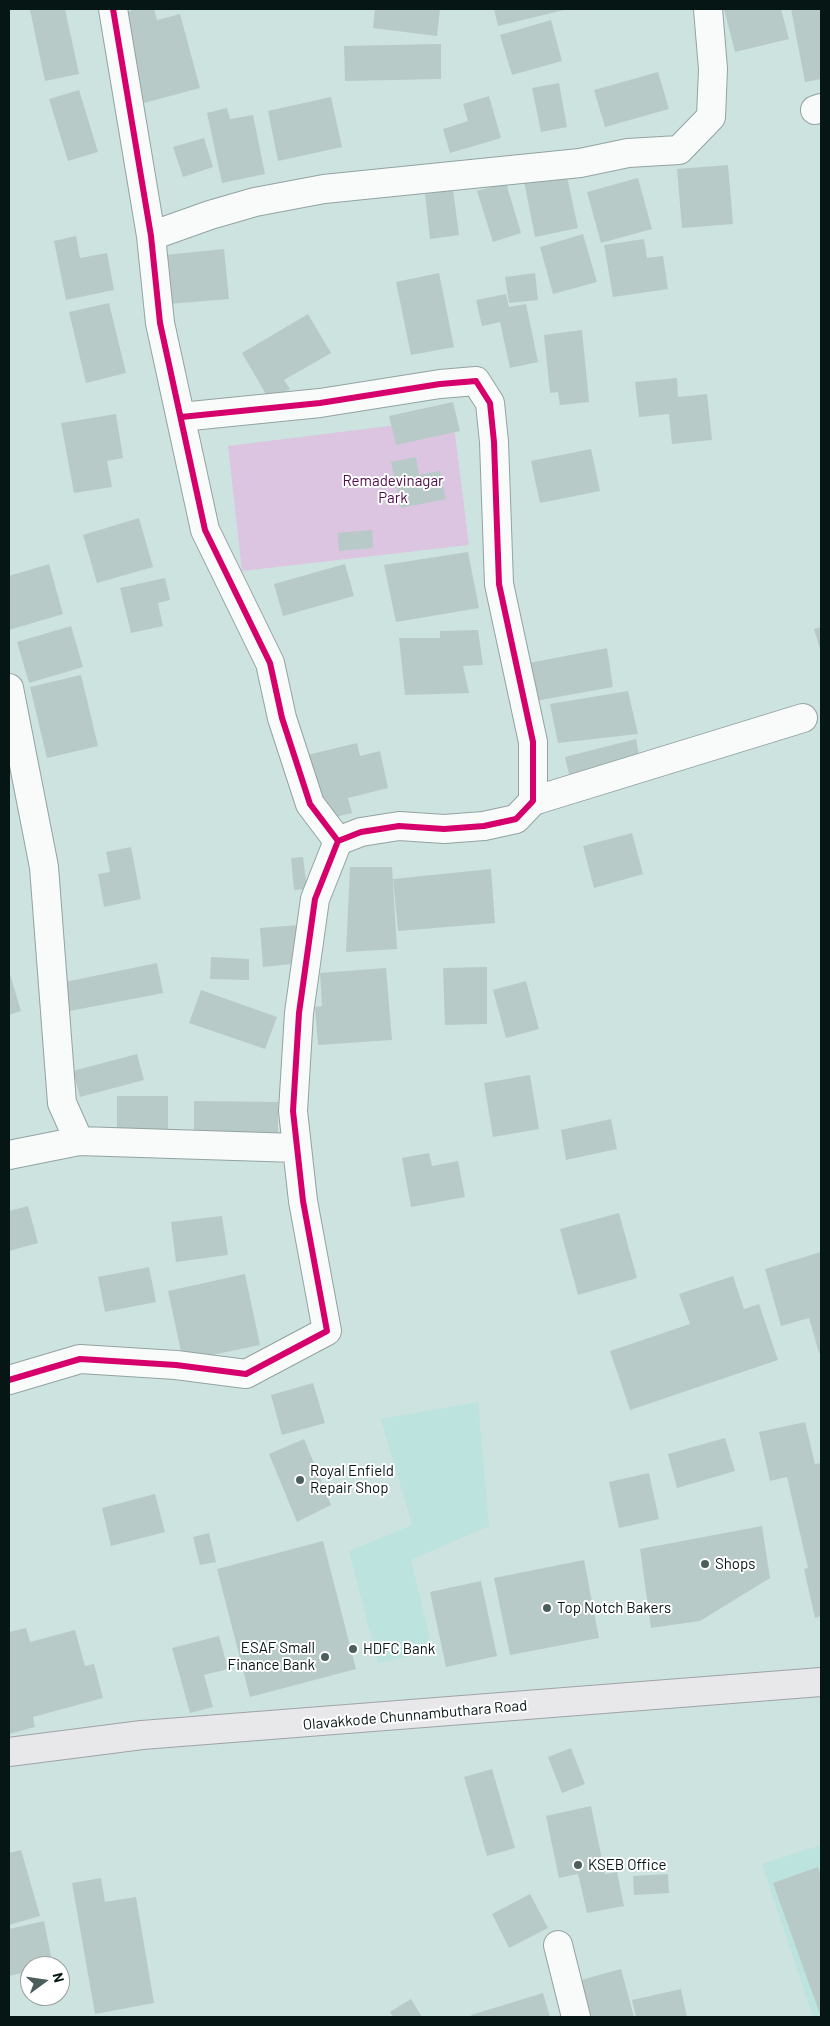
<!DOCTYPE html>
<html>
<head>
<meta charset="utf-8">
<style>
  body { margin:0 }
  #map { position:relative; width:830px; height:2026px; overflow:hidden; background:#cde3e0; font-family:Barlow,sans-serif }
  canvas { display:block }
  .frame { position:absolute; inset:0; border:10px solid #061614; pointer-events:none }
  .north { position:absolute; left:20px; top:1956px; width:50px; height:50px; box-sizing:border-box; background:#fff; border:1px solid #9ba2a1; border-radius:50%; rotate:76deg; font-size:14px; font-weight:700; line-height:20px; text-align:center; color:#061614 }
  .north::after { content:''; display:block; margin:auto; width:18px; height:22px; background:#4c5e5b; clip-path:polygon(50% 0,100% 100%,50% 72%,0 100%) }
</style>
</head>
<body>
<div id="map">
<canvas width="830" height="2026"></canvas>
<div class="frame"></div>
<div class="north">N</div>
</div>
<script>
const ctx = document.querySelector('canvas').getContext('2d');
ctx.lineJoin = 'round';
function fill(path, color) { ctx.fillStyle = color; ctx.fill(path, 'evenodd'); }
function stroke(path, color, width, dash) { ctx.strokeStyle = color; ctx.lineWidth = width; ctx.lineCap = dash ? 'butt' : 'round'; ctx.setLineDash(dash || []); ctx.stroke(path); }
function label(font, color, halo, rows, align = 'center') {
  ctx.font = font + ' Barlow,sans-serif'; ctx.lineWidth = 4; ctx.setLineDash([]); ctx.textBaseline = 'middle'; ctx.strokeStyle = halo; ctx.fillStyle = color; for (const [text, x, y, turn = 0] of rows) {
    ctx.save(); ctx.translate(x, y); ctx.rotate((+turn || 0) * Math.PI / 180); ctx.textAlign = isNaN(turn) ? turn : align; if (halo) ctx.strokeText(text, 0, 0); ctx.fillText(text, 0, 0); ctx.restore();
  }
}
const built = new Path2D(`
  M478 1402 489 1526 411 1560 433 1651 378 1663 349 1551 412 1525 381 1419Z
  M821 1845V2017H813L762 1864Z`);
const green = new Path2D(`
  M453 418 469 545 242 571 228 446Z`);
const building = new Path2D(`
  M38 9H65L79 74 45 81 30 10Z
  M137 9H154L157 20 180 14 200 88 144 103 120 14Z
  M375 9H440L437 36 373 28Z
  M494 9H568L498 26Z
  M724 9H781L789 39 735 52Z
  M791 9H821V79L805 82Z
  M551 20 562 61 512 75 500 35Z
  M441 44V79L345 81 344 46Z
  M658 72 669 109 605 127 594 90Z
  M559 83 567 127 541 132 532 88Z
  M79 90 98 152 68 161 49 99Z
  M489 96 501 138 450 153 443 129 468 121 463 104Z
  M331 97 342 147 278 161 268 111Z
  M227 108 230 119 253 115 265 174 222 183 207 113Z
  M204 138 213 167 183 177 173 147Z
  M728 165 733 224 682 228 677 169Z
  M566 172 578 228 535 237 524 181Z
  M638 178 652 229 601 243 587 192Z
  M506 183 521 233 493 242 477 191Z
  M453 190 459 235 430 239 425 194Z
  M583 234 597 282 553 294 540 247Z
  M76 236 80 258 107 253 114 290 66 300 54 241Z
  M644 239 647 258 663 256 668 289 613 297 604 245Z
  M224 249 229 299 169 304 165 255Z
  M439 273 454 347 411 355 396 282Z
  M535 273 538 300 509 303 505 277Z
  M506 294 509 307 526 304 538 362 510 368 500 322 482 326 476 300Z
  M109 303 126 373 86 383 69 312Z
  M308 314 331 353 284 380 290 389 270 401 242 353Z
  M582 330 589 402 560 405 558 392 550 393 544 335Z
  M677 378 678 397 707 394 712 440 672 444 669 414 639 417 635 382Z
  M453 402 460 431 396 445 389 416Z
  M116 414 123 458 107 461 112 487 74 493 61 423Z
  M591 449 600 491 540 503 531 461Z
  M416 457 419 475 440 471 446 499 401 508 391 462Z
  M139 518 153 567 97 583 83 535Z
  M372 530 373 548 339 551 338 533Z
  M468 552 479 608 396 622 384 565Z
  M49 564 63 614 9 630V576Z
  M345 564 354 596 283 616 274 584Z
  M165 578 170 600 158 603 163 626 131 633 120 588Z
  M71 626 83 667 29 683 17 642Z
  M821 627V652L814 629Z
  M478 630 483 665 463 666 469 693 405 695 399 638H440V631Z
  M607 648 613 687 535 701 529 663Z
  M81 675 98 746 47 758 30 687Z
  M628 691 638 734 558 743 550 704Z
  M636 739 644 781 575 800 565 757Z
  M357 743 360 756 380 751 388 788 348 798 352 813 315 822 299 757Z
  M632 833 643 874 594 888 583 846Z
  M131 847 141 899 104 907 98 874 110 872 106 852Z
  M303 857 307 889 294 890 291 858Z
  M350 867H392L397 949 346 952Z
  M491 869 495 923 398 931 393 879Z
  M299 925 301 963 263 967 260 928Z
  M211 957 249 959V980L210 979Z
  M157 963 163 993 70 1011 65 982Z
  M487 967V1024L445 1025 443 968Z
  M386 968 392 1040 318 1045 315 1007 322 1006 320 973Z
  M9 971 21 1011 9 1015Z
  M526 981 539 1029 506 1038 493 990Z
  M201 990 277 1017 265 1049 189 1023Z
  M137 1054 144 1080 80 1097 73 1071Z
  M530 1075 539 1129 493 1137 484 1083Z
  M117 1096H168V1148H117Z
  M194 1101 278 1102V1146H194Z
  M611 1119 617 1149 566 1160 561 1130Z
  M429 1153 432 1166 458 1161 465 1197 411 1207 402 1158Z
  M28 1206 38 1243 9 1251V1211Z
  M619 1213 637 1278 578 1295 560 1229Z
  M222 1216 228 1255 176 1262 171 1222Z
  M821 1252V1352L819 1353 809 1318 781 1326 765 1269Z
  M149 1267 156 1302 105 1312 98 1277Z
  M245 1274 260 1345 183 1361 168 1291Z
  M733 1276 744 1309 759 1304 778 1360 630 1410 610 1351 690 1324 679 1294Z
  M313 1383 325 1423 282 1435 271 1395Z
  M805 1422 815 1464 821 1463V1616L815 1618 804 1569 808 1568 787 1477 770 1481 759 1432Z
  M725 1438 735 1471 677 1488 668 1454Z
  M304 1439 331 1505 297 1522 269 1454Z
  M649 1473 659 1519 619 1528 609 1482Z
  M155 1494 165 1532 111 1546 102 1508Z
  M762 1526 770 1578 700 1621 651 1628 640 1549Z
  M209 1533 216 1562 200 1565 193 1537Z
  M323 1541 356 1669 250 1697 217 1569Z
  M584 1560 599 1638 510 1655 494 1578Z
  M481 1581 497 1656 446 1667 430 1592Z
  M26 1628 30 1642 75 1630 85 1666 94 1664 103 1698 33 1717 35 1727 9 1734V1632Z
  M219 1636 228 1669 204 1675 213 1707 190 1713 172 1648Z
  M571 1748 585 1784 562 1793 548 1757Z
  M492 1769 515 1848 487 1856 464 1777Z
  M591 1806 605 1874 617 1872 624 1906 587 1913 578 1874 559 1878 546 1816Z
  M21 1850 40 1916 9 1925V1853Z
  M818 1867 821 1876V2017L773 1883Z
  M668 1874 669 1893 634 1895 633 1876Z
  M101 1878 105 1902 136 1897 154 2003 95 2014 72 1883Z
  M530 1894 548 1928 509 1948 492 1914Z
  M44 1921 53 1966H30V1971L9 1976V1929Z
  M621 1969 634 2017H567L559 1986Z
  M681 1989 687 2017H636L632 2000Z
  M543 1993 550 2017H472L471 2015Z
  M411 1999 422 2017H393L390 2012Z`);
const minor = new Path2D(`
  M113 9 151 236 160 323 205 530 270 663 282 718 310 804 338 841 361 832 399 826 444 829 484 826 516 819 533 801V742L499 584 494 442 490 403 476 381 440 384 320 403 181 417
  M815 110 821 108
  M151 236 210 215 255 202 324 189 580 163 628 153 679 150 711 117 713 69 708 9
  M9 688 44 867 62 1103 79 1141
  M533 801 803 718
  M9 1155 79 1141 297 1148
  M9 1380 80 1359 176 1365 246 1374 327 1331 303 1201 293 1111 299 1013 315 899 338 841
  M558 1945 576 2017`);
const major = new Path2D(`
  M9 1752 142 1735 821 1682`);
const cycleway = new Path2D(`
  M113 9 151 236 160 323 205 530 270 663 282 718 310 804 338 841 361 832 399 826 444 829 484 826 516 819 533 801V742L499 584 494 442 490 403 476 381 440 384 320 403 181 417
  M9 1380 80 1359 176 1365 246 1374 327 1331 303 1201 293 1111 299 1013 315 899 338 841`);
const markers = [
  [300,1480,5,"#4c5e5b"],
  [705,1564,5,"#4c5e5b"],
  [547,1608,5,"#4c5e5b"],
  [353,1649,5,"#4c5e5b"],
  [325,1657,5,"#4c5e5b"],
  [578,1865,5,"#4c5e5b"]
];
const parkNames = [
  ["Remadevinagar",393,481],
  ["Park",393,498]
];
const poiNames = [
  ["Royal Enfield",310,1471],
  ["Repair Shop",310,1488],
  ["Shops",715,1564],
  ["Top Notch Bakers",557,1608],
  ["ESAF Small",315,1648,"right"],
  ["Finance Bank",315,1665,"right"],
  ["HDFC Bank",363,1649],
  ["KSEB Office",588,1865]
];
const streetNames = [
  ["Olavakkode Chunnambuthara Road",415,1715,-5]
];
fill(built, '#bce3dd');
fill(green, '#dbc5e0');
fill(building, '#b8cac7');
stroke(minor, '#92a3a1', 30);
stroke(major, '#9fa3a7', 30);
stroke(minor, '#f8fbfa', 28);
stroke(major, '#e8e7ea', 28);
stroke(cycleway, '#d6006c', 6);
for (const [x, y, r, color] of markers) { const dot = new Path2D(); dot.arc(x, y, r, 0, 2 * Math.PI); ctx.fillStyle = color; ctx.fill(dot); stroke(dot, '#fff', 2); }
label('15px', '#500a4d', '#fff', parkNames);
label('15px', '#061614', '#fff', poiNames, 'left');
label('15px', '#061614', '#fff', streetNames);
</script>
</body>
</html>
